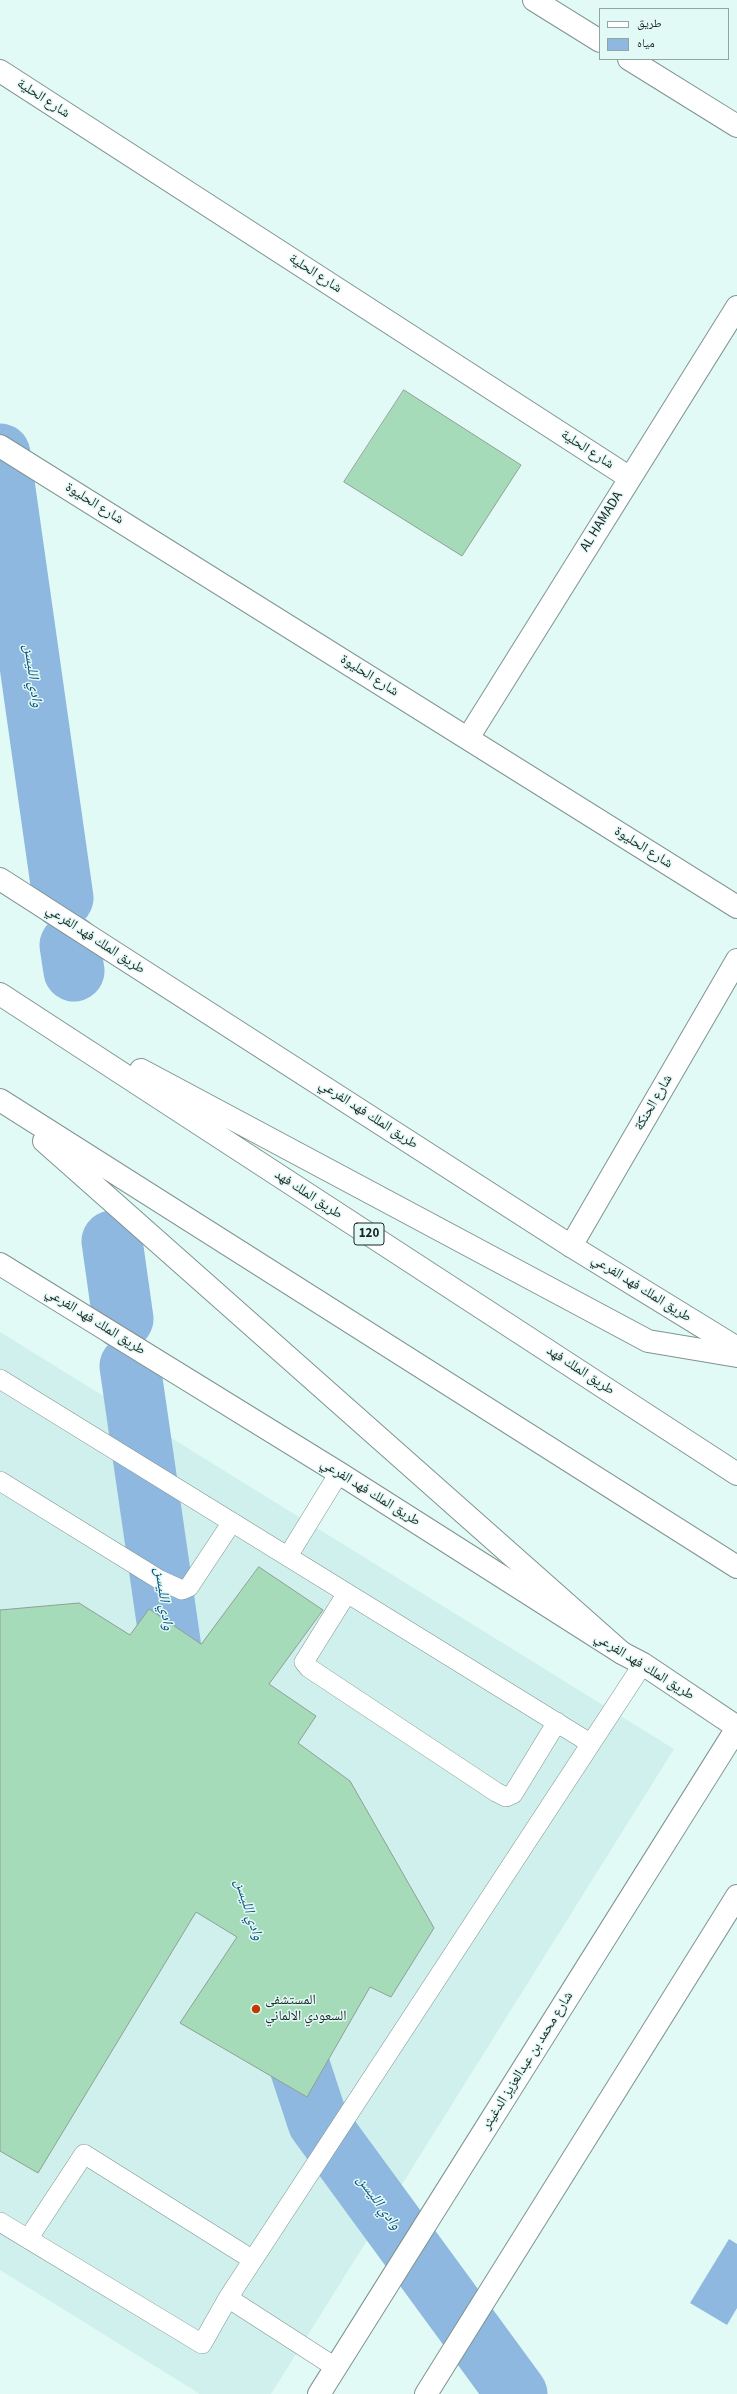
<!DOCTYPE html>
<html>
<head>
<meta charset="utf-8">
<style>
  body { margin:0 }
  #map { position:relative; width:737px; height:2394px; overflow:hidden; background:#e2faf6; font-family:"Source Sans 3","Noto Naskh Arabic",sans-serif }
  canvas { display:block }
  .legend { position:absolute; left:599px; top:8px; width:130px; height:52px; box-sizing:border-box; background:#e2faf6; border:1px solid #93a5a2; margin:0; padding:5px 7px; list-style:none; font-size:12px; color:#1d2524 }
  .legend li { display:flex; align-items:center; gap:8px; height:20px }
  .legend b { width:20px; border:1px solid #93a5a2 }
</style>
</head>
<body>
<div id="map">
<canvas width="737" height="2394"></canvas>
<ul class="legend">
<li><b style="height:5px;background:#fff"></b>طريق</li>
<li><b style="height:11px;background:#8eb8df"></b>مياه</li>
</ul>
</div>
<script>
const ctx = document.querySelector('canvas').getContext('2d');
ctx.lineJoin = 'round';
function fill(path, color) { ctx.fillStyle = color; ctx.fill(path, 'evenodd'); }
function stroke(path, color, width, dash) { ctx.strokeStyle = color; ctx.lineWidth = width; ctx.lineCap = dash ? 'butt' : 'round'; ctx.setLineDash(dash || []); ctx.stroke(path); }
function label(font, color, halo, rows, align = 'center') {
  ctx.font = font + ' "Source Sans 3","Noto Naskh Arabic",sans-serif'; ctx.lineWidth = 3; ctx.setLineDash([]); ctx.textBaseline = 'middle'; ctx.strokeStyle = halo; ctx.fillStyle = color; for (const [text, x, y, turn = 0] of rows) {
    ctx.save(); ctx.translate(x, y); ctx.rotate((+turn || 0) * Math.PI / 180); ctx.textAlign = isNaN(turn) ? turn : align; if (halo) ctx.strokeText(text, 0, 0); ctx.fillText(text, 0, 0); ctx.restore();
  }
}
const built = new Path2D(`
  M0 1332 674 1749 271 2394H200L0 2270Z`);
const water = new Path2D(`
  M729 2239 737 2244V2308L727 2325 690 2303Z`);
const river = new Path2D(`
  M0 454 63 898
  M70 945 74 971
  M112 1241 123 1319
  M130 1366 179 1704
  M282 2013 318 2122 517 2394`);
const building = new Path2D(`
  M404 390 521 465 462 556 344 482Z
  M259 1567 323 1610 269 1684 316 1716 298 1743 350 1781 434 1928 391 1997 370 1987 307 2097 180 2023 237 1937 196 1912 38 2173 0 2151V1610L79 1603 130 1635 149 1609 201 1644Z`);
const lane = new Path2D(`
  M0 1379 590 1743
  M0 1481 160 1580 182 1590 189 1587 232 1522
  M288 1556 339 1473
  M347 1593 304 1662 309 1668 496 1792 506 1797 513 1794 557 1722
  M0 2222 202 2344 228 2298
  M28 2239 84 2154 253 2260
  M335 2367 228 2298 643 1664`);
const street = new Path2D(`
  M534 0 600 41
  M629 59 737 126
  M0 71 630 478
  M0 446 737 907
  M468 738 737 307
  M571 1246 737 960`);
const secondary = new Path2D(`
  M0 879 571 1246 737 1348
  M0 1264 339 1473 622 1653 643 1664 737 1727
  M319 2394 737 1728
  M426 2394 737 1896`);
const highway = new Path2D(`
  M0 994 737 1474
  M141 1070 648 1341 737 1356
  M0 1100 737 1567
  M44 1141 622 1653`);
const markers = [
  [256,2009,5,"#c13a00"]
];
const shields = [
  [369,1234,30]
];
const shieldNames = [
  ["120",369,1234]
];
const streetNames = [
  ["شارع الحلية",43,99,33],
  ["شارع الحلية",315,274,33],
  ["شارع الحلية",587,450,33],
  ["شارع الحليوة",94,504,32],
  ["AL HAMADA",602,522,-58],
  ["شارع الحليوة",369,676,32],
  ["شارع الحليوة",643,848,32],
  ["طريق الملك فهد الفرعي",95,940,33],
  ["شارع الحنكة",654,1103,-60],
  ["طريق الملك فهد الفرعي",368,1115,33],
  ["طريق الملك فهد",308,1195,33],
  ["طريق الملك فهد الفرعي",641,1289,32],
  ["طريق الملك فهد الفرعي",95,1322,32],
  ["طريق الملك فهد",580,1371,33],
  ["طريق الملك فهد الفرعي",370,1493,32],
  ["طريق الملك فهد الفرعي",644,1667,32],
  ["شارع محمد بن عبدالعزيز الدغيثر",528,2061,-58]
];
const poiNames = [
  ["المستشفى",265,2001],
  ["السعودي الالماني",265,2017]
];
const waterNames = [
  ["وادي الليسن",32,676,82],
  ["وادي الليسن",163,1599,82],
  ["وادي الليسن",248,1910,72],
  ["وادي الليسن",378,2203,54]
];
fill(built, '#cff0ec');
fill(water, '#8eb8df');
stroke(river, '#8eb8df', 61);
fill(building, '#a6dbba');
stroke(building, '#90a095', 1);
stroke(lane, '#7e9491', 20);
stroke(street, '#7e9491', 24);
stroke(secondary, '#7e9491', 24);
stroke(highway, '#7e9491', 24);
stroke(lane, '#fff', 19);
stroke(street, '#fff', 22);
stroke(secondary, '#fff', 22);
stroke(highway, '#fff', 22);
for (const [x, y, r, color] of markers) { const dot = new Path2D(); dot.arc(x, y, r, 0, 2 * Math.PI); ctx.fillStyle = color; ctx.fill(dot); stroke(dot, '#e2faf6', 1.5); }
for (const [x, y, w] of shields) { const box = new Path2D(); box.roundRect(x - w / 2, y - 11, w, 22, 3); ctx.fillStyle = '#e2faf6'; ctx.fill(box); stroke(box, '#1d2524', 1); }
label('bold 13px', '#1d2524', null, shieldNames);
label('14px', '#1d2524', '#e2faf6', streetNames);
label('14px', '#1d2524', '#e2faf6', poiNames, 'left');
label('italic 15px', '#0e5081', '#e2faf6', waterNames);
</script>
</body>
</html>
